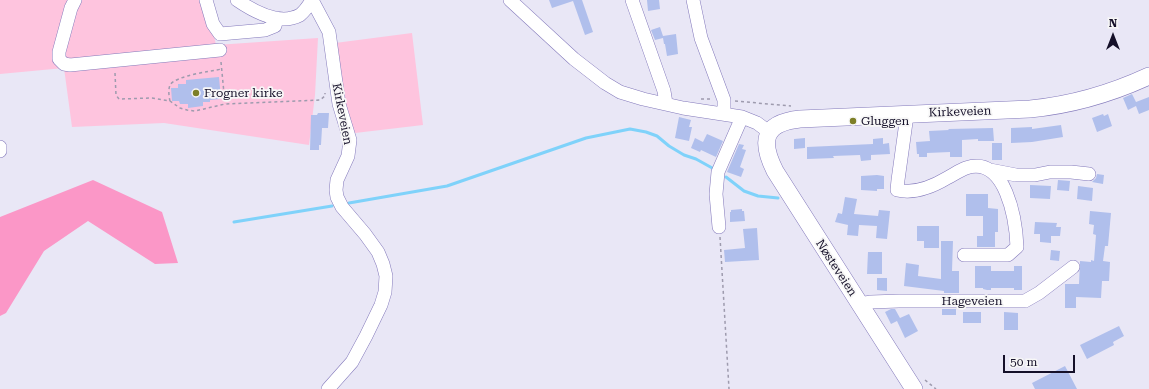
<!DOCTYPE html>
<html>
<head>
<meta charset="utf-8">
<style>
  body { margin:0 }
  #map { position:relative; width:1149px; height:389px; overflow:hidden; background:#e9e7f6; font-family:"Roboto Serif",serif }
  canvas { display:block }
  .north { position:absolute; left:1093px; top:16px; width:40px; height:40px; -webkit-text-stroke:3px #f7f7f7; paint-order:stroke; rotate:0deg; font-size:11px; font-weight:700; line-height:16px; text-align:center; color:#151029 }
  .north::after { content:''; display:block; margin:auto; width:14px; height:18px; background:#151029; clip-path:polygon(50% 0,100% 100%,50% 72%,0 100%) }
  .scale { position:absolute; left:1003px; top:355px; width:72px; height:18px; box-sizing:border-box; border:2px solid #151029; border-top:0; padding-left:5px; font-size:12px; line-height:14px; white-space:nowrap; color:#151029; -webkit-text-stroke:3px #f7f7f7; paint-order:stroke }
</style>
</head>
<body>
<div id="map">
<canvas width="1149" height="389"></canvas>
<div class="north">N</div>
<div class="scale">50 m</div>
</div>
<script>
const ctx = document.querySelector('canvas').getContext('2d');
ctx.lineJoin = 'round';
function fill(path, color) { ctx.fillStyle = color; ctx.fill(path, 'evenodd'); }
function stroke(path, color, width, dash) { ctx.strokeStyle = color; ctx.lineWidth = width; ctx.lineCap = dash ? 'butt' : 'round'; ctx.setLineDash(dash || []); ctx.stroke(path); }
function label(font, color, halo, rows, align = 'center') {
  ctx.font = font + ' "Roboto Serif",serif'; ctx.lineWidth = 3.5; ctx.setLineDash([]); ctx.textBaseline = 'middle'; ctx.strokeStyle = halo; ctx.fillStyle = color; for (const [text, x, y, turn = 0] of rows) {
    ctx.save(); ctx.translate(x, y); ctx.rotate((+turn || 0) * Math.PI / 180); ctx.textAlign = isNaN(turn) ? turn : align; if (halo) ctx.strokeText(text, 0, 0); ctx.fillText(text, 0, 0); ctx.restore();
  }
}
const green = new Path2D(`
  M0 0H200L211 22 216 45 318 38 315 95 309 145 164 123 72 127 64 68 0 74Z
  M412 33 423 125 355 133 345 113 335 43Z`);
const forest = new Path2D(`
  M93 180 162 212 178 263 155 264 88 221 44 251 6 313 0 316V217Z`);
const stream = new Path2D(`
  M726 177 744 191 758 196 778 198
  M349 203 447 186 586 138 630 129 646 132 657 136 669 146 684 155 696 159 714 169
  M234 222 332 206`);
const building = new Path2D(`
  M549 0H582L593 32 585 35 573 1 552 8Z
  M647 0H659L660 9 648 11Z
  M660 27 663 36 676 34 678 54 667 56 665 44H664L663 38 655 40 651 30Z
  M219 77 221 99 210 100V102H203V106L188 108V104H180L179 101H172L171 88H178V84H186V80Z
  M1132 94 1136 102 1149 97V110L1139 114 1136 106 1128 110 1123 98Z
  M318 113H329L328 128H322L321 145H319V150H310L311 115H317Z
  M1103 114 1104 116 1108 114 1112 126 1097 132 1092 118Z
  M679 117 691 120 689 127H692L689 141 675 138Z
  M1061 125 1063 137 1032 142 1011 143V128L1032 127V129Z
  M993 128 994 141H978V139L962 140V157H950V152L927 153V157H919V154H917L916 142 930 141 929 131 949 130 948 129Z
  M707 134 723 141 716 157 701 150 700 152 691 148 695 138 703 142Z
  M805 138V148L794 149V139Z
  M883 138V144L889 143 890 154 871 155V160L861 161 860 155 833 156 834 158 807 159V147L873 144V139Z
  M992 143H1002V160H992Z
  M739 144 744 145 742 149 746 150 740 167 744 169 741 177 727 172Z
  M1097 174 1104 175 1103 184 1092 182 1096 178Z
  M877 175 884 176V189H877V191L861 190V176Z
  M1058 180 1070 181 1069 191 1057 190Z
  M1030 185 1051 186 1050 199 1030 198Z
  M1078 186 1093 188 1092 201 1077 199Z
  M966 194H988V208L998 209V232H995V247H977V236H983V216H966Z
  M845 197 857 199 854 214 878 216 879 210 890 211 887 239 876 238 877 226 859 225 858 236 847 235 848 225 835 222 838 213 842 214Z
  M742 209V211H744L745 221 730 222V212H731V210Z
  M1090 211 1111 213 1108 246H1105L1103 261 1110 262 1109 281H1102L1101 298 1076 297V308H1065V284H1079L1080 261 1091 262V260L1094 261 1096 235 1093 234 1094 225 1089 224Z
  M1035 222 1057 223 1056 227H1061L1060 236H1051V243L1040 242V234H1034Z
  M917 226H939V248H924V241H917Z
  M757 228 759 260 725 262 724 250 745 248 743 229Z
  M941 241H953L952 271H959V293H944V291L904 286 906 263 919 265 918 276 941 279Z
  M1051 250 1060 251 1059 261 1050 260Z
  M868 252H882V274H867Z
  M975 266H991V271H1014V266H1022V290H1014V288H991V290H987L983 289V288H975Z
  M877 278H887V291L877 290Z
  M891 309H895L900 318 909 314 918 331 905 338 897 321 891 324 885 312Z
  M942 309H956V315H942Z
  M963 312H981V323H963Z
  M1004 312 1018 313V330H1004Z
  M1119 326 1124 336 1113 342 1114 345 1087 359 1080 345Z
  M1065 366 1077 389H1035L1032 383Z`);
const path = new Path2D(`
  M221 62 225 104
  M115 73 116 95 119 99 152 98 170 101 180 108 187 110 195 111 225 104 320 100 325 96V93
  M701 99H712
  M170 101C169 97 168 90 170 85 175 76 211 71 222 69
  M735 101 791 106
  M720 237 729 389
  M925 380 936 389`);
const minor = new Path2D(`
  M75 0 71 8 59 52V59L64 64 70 65 220 50
  M206 0 213 24 220 34 265 30 275 26 277 18
  M237 0C253 11 280 26 300 15 305 11 309 5 312 0
  M312 0 329 32 339 104 350 140 348 156 337 180 336 190 337 197 342 207 365 234 378 252 383 264 386 276 385 292 381 305 366 336 352 362 328 389
  M510 0 574 59 605 83 620 92 643 99 683 108 742 117 757 123 769 132
  M632 0 664 91 666 103
  M693 0 701 38 724 100V114
  M907 115 898 180 897 190C914 194 932 187 947 178 953 175 960 170 966 168 1006 154 1016 221 1017 247L1008 255H964
  M0 147V151
  M990 170 1016 175H1035L1050 172H1071L1089 174
  M719 227 716 194 718 172 742 117
  M860 304 871 302 899 301H1025L1039 293 1073 267`);
const major = new Path2D(`
  M914 389 775 171C760 141 763 123 800 119L1030 109C1072 105 1110 94 1149 76`);
const markers = [
  [196,93,4,"#7d7f27"],
  [853,121,4,"#7d7f27"]
];
const poiNames = [
  ["Frogner kirke",204,93],
  ["Gluggen",861,121]
];
const streetNames = [
  ["Kirkeveien",960,112,-2],
  ["Kirkeveien",342,114,79],
  ["Nøsteveien",836,268,57],
  ["Hageveien",972,301]
];
fill(green, '#fec4de');
fill(forest, '#fb97c7');
stroke(stream, '#7fd2fa', 3);
fill(building, '#b0bfec');
stroke(minor, '#8379bb', 14);
stroke(major, '#8379bb', 18);
stroke(path, '#9e9bae', 1.5, [3, 3]);
stroke(minor, '#fff', 13);
stroke(major, '#fff', 17);
for (const [x, y, r, color] of markers) { const dot = new Path2D(); dot.arc(x, y, r, 0, 2 * Math.PI); ctx.fillStyle = color; ctx.fill(dot); stroke(dot, '#f7f7f7', 1.5); }
label('12px', '#151029', '#f7f7f7', poiNames, 'left');
label('12px', '#151029', '#f7f7f7', streetNames);
</script>
</body>
</html>
